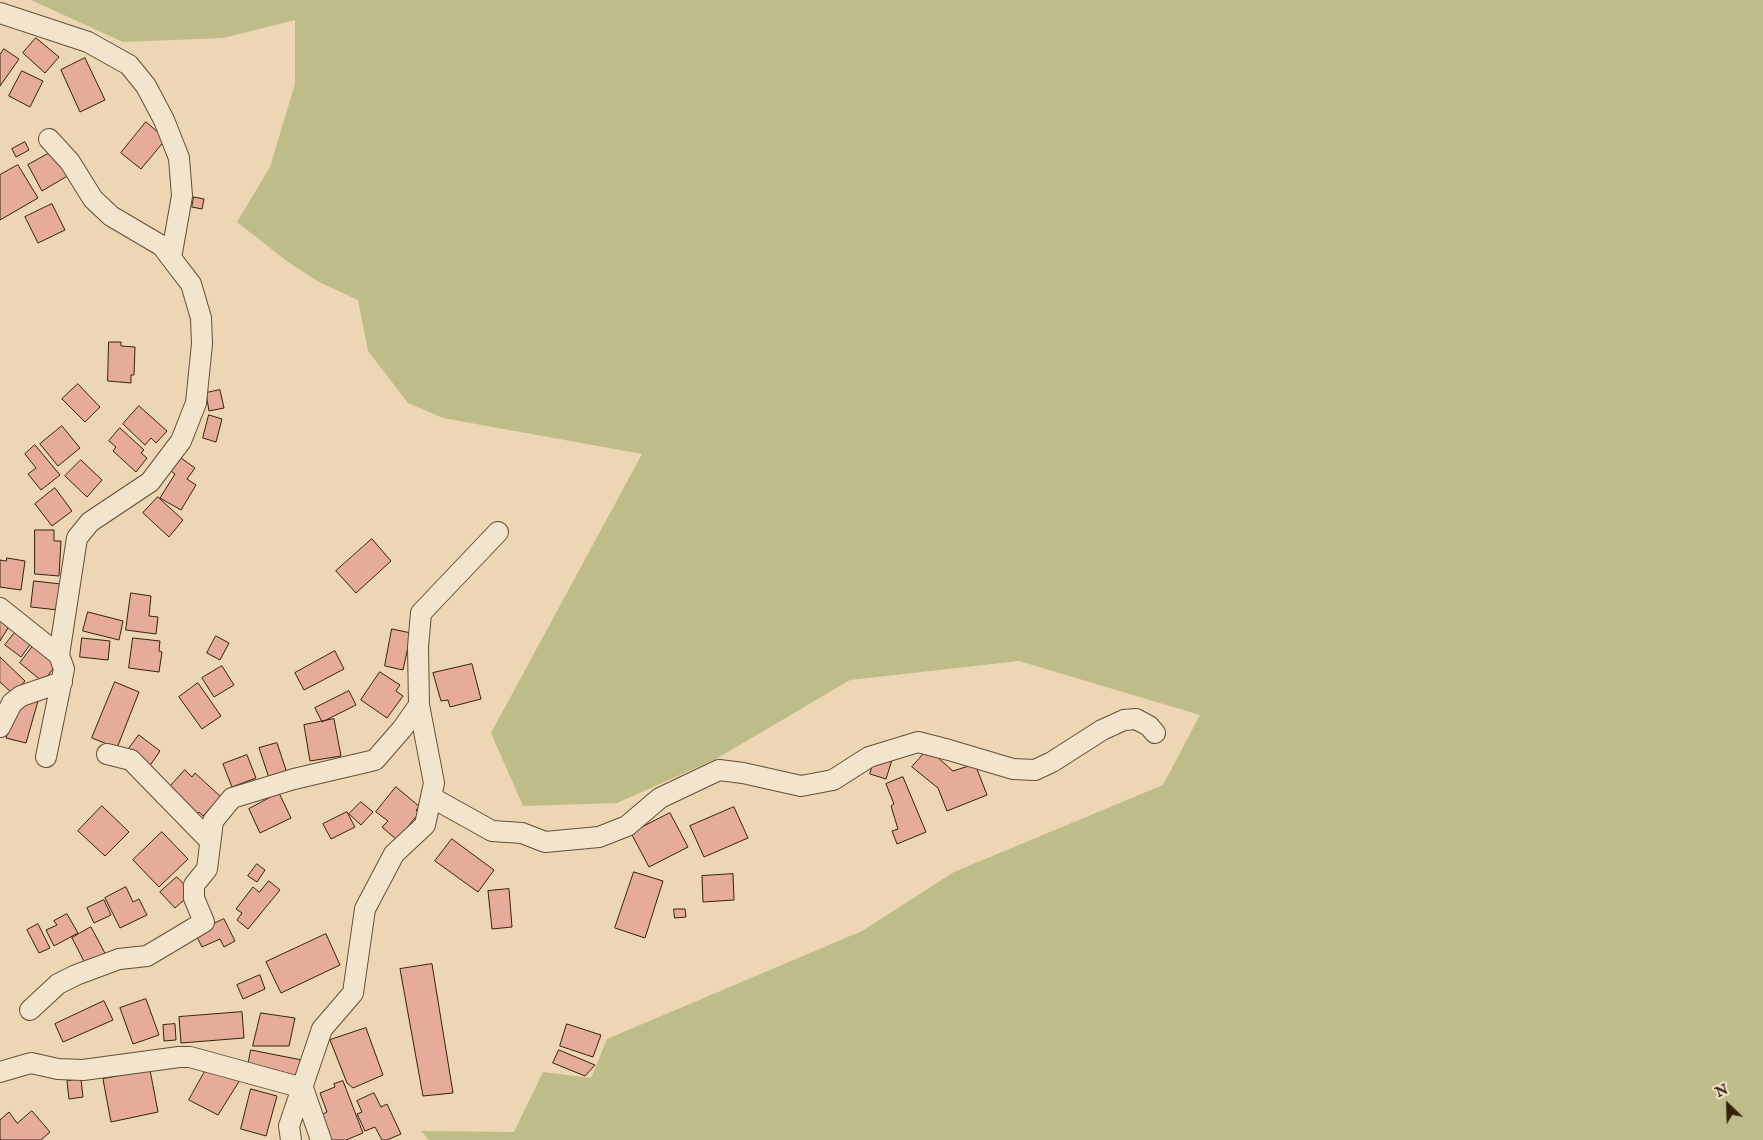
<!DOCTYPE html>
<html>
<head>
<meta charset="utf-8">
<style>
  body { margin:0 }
  #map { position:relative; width:1763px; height:1140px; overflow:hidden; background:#edd6b3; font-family:"IM FELL English",serif }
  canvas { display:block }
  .north { position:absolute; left:1703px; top:1080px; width:50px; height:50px; -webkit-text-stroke:4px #f3e4ce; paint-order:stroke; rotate:336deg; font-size:14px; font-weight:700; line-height:20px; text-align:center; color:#34220c }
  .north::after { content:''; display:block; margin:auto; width:18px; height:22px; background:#34220c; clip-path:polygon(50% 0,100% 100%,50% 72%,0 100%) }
</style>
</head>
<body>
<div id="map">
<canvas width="1763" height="1140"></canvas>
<div class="north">N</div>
</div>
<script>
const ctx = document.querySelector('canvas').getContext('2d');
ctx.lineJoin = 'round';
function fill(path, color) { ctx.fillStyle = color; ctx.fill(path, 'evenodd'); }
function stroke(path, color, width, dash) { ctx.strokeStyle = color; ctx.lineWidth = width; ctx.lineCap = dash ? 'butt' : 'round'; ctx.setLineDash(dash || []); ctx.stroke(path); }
const green = new Path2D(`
  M31 0H1763V1140H429L421 1131 514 1132 543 1072 591 1078 607 1039 862 931 954 872 1163 785 1200 715 1019 661 850 680 716 759 617 803 523 806 491 733 642 454 443 418 408 403 368 351 358 300 319 282 288 262 237 222 270 167 295 84V20L223 38 123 42Z`);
const building = new Path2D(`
  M36 38 59 57 45 73 23 53Z
  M4 49 19 59 0 86V55Z
  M85 58 105 100 80 112 61 70Z
  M22 71 43 81 30 107 9 96Z
  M146 122 166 139 141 169 121 153Z
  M25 142 29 150 16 157 12 149Z
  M55 150 69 175 42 191 28 165Z
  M18 165 38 198 0 220V175Z
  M194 197 204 199 202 209 192 207Z
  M52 204 65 230 38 243 25 217Z
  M109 342H121V346L135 347 134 375H131V383L108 381Z
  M78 384 100 407 85 422 62 399Z
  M220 390 224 408 209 411 206 393Z
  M139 406 167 431 156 443 151 438 145 445 123 424Z
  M209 415 222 419 216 442 203 438Z
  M62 426 80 448 58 466 40 444Z
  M120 428 144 450 141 453 147 458 136 472 113 451 116 447 109 441Z
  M35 445 60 475 41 490 28 474 36 468 25 454Z
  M181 458 195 468 187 479 196 485 181 510 160 498 175 474 171 471Z
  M81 460 102 480 87 497 65 476Z
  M55 488 72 511 52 526 35 504Z
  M158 497 183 520 169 537 143 513Z
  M35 530H54V541H61L59 576 35 574Z
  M372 539 391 561 356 593 336 571Z
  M7 558 25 561 21 590 0 587V560L6 561Z
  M34 581 61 584 58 610 31 607Z
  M131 593 151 596 149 616 158 617 156 634 126 630Z
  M88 612 123 621 119 640 83 631Z
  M0 616 11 623 0 641Z
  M392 629 411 633 403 670 385 666Z
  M17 630 32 642 21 657 5 645Z
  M216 636 229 643 220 660 207 653Z
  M82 638 110 641 108 660 80 657Z
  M133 638 160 641 159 651 162 652 159 672 129 668Z
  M33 646 56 665 43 682 20 663Z
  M335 651 344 669 304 690 295 673Z
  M0 657 25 681 13 694 0 682Z
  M472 664 481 699 450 707 448 700 441 701 433 673Z
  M222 666 234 685 214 697 202 678Z
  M380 672 400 685 396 691 403 696 387 718 361 700Z
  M115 682 139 692 117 748 92 738Z
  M198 683 221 716 202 729 179 697Z
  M349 691 356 705 322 722 315 708Z
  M27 697 38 701 26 743 6 738 16 705Z
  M334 719 341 756 310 761 304 725Z
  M139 735 160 751 149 767 127 751Z
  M277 743 287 773 269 778 259 748Z
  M928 749 953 771 975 764 987 795 947 811 938 788 912 767Z
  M247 755 256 778 232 787 223 764Z
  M876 755 892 760 886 779 870 774Z
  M185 770 192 777 195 773 221 797 203 816 199 812 197 815 168 789Z
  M903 777 926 832 897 844 892 831 898 829 891 806 894 804 886 784Z
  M396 787 420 807 416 810 419 813 397 840 382 827 388 821 376 812Z
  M279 793 291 818 260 833 249 809Z
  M361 802 373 812 361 825 349 814Z
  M102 806 129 832 105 856 78 831Z
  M734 807 748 838 704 857 690 826Z
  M347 812 355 827 331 839 323 824Z
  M670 813 688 847 649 867 631 833Z
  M162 832 188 859 159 887 133 860Z
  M452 839 494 870 478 892 435 861Z
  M257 864 265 870 257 882 248 876Z
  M634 872 663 881 645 938 615 928Z
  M733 874 734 900 703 902 702 876Z
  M177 877 192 893 175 908 160 892Z
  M269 881 280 890 248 929 237 920 242 913 236 909 253 887 259 892Z
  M126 887 133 902 139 899 147 915 120 928 105 898Z
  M509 889 512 927 492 929 488 891Z
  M104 900 111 915 94 923 87 908Z
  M674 909H685L686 917 675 918Z
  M67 914 78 933 54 946 46 930 57 925 54 921Z
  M224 919 235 941 224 947 220 939 202 947 195 933Z
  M38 924 50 948 39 953 27 930Z
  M91 927 107 957 87 967 72 938Z
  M326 934 340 965 281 993 266 962Z
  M432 964 453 1093 423 1096 400 969Z
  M260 975 265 989 243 999 237 985Z
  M146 999 159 1035 133 1044 120 1008Z
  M104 1001 113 1020 63 1042 55 1024Z
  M242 1012 244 1038 181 1043 179 1017Z
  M261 1013 295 1018 289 1046H253Z
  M175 1024 176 1040 164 1041 163 1025Z
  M567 1024 601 1035 593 1057 560 1046Z
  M366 1028 383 1075 353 1088 347 1083 330 1040Z
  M251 1050 307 1061 304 1077 248 1066Z
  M559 1050 595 1065 585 1076 553 1063Z
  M208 1066 240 1080 218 1115 189 1100Z
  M150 1070 158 1112 111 1122 103 1079Z
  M81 1079 83 1097 69 1099 67 1081Z
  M343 1081 363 1133 346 1140H331L321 1115 327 1112 320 1093 335 1087 334 1084Z
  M251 1089 277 1096 266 1136 241 1129Z
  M374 1093 381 1107 387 1104 401 1134 387 1140H382L375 1127 365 1131 357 1114 362 1112 357 1101Z
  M32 1111 50 1132 41 1140H0V1120L9 1112 17 1123Z`);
const minor = new Path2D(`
  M0 13 88 42 129 65 146 86 164 120 179 158 182 196 171 258
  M49 139 70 162 93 199 111 216 162 246 171 258 191 284 201 318 202 344 196 403 181 441 150 482 90 522 77 538 59 655
  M0 608 59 655 64 669 46 757
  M0 727 12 703 21 696 62 682
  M107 754 131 760 210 841
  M431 797 492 831 522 833 545 842 599 837 627 826 660 798 719 770 743 773 801 786 833 780 869 757 918 742 949 750 1013 769 1035 770 1052 762 1102 730 1124 720 1136 719 1149 726 1155 733
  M30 1010 58 984 76 975 119 959 147 956 204 922 194 898V885L207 869 213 821 232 798 294 779 375 760 402 729 419 705
  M0 1072 31 1063 58 1069 83 1070 179 1057H190L303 1088
  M303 1088 321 1140
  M291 1140 289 1126 322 1029 353 993 365 909 394 854 425 825 434 783 419 705 418 647 421 613 498 532`);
fill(green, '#bebc88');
fill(building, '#e7ab99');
stroke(building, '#34220c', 1);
stroke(minor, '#624f36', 22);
stroke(minor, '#f3e4ce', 20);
</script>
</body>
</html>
